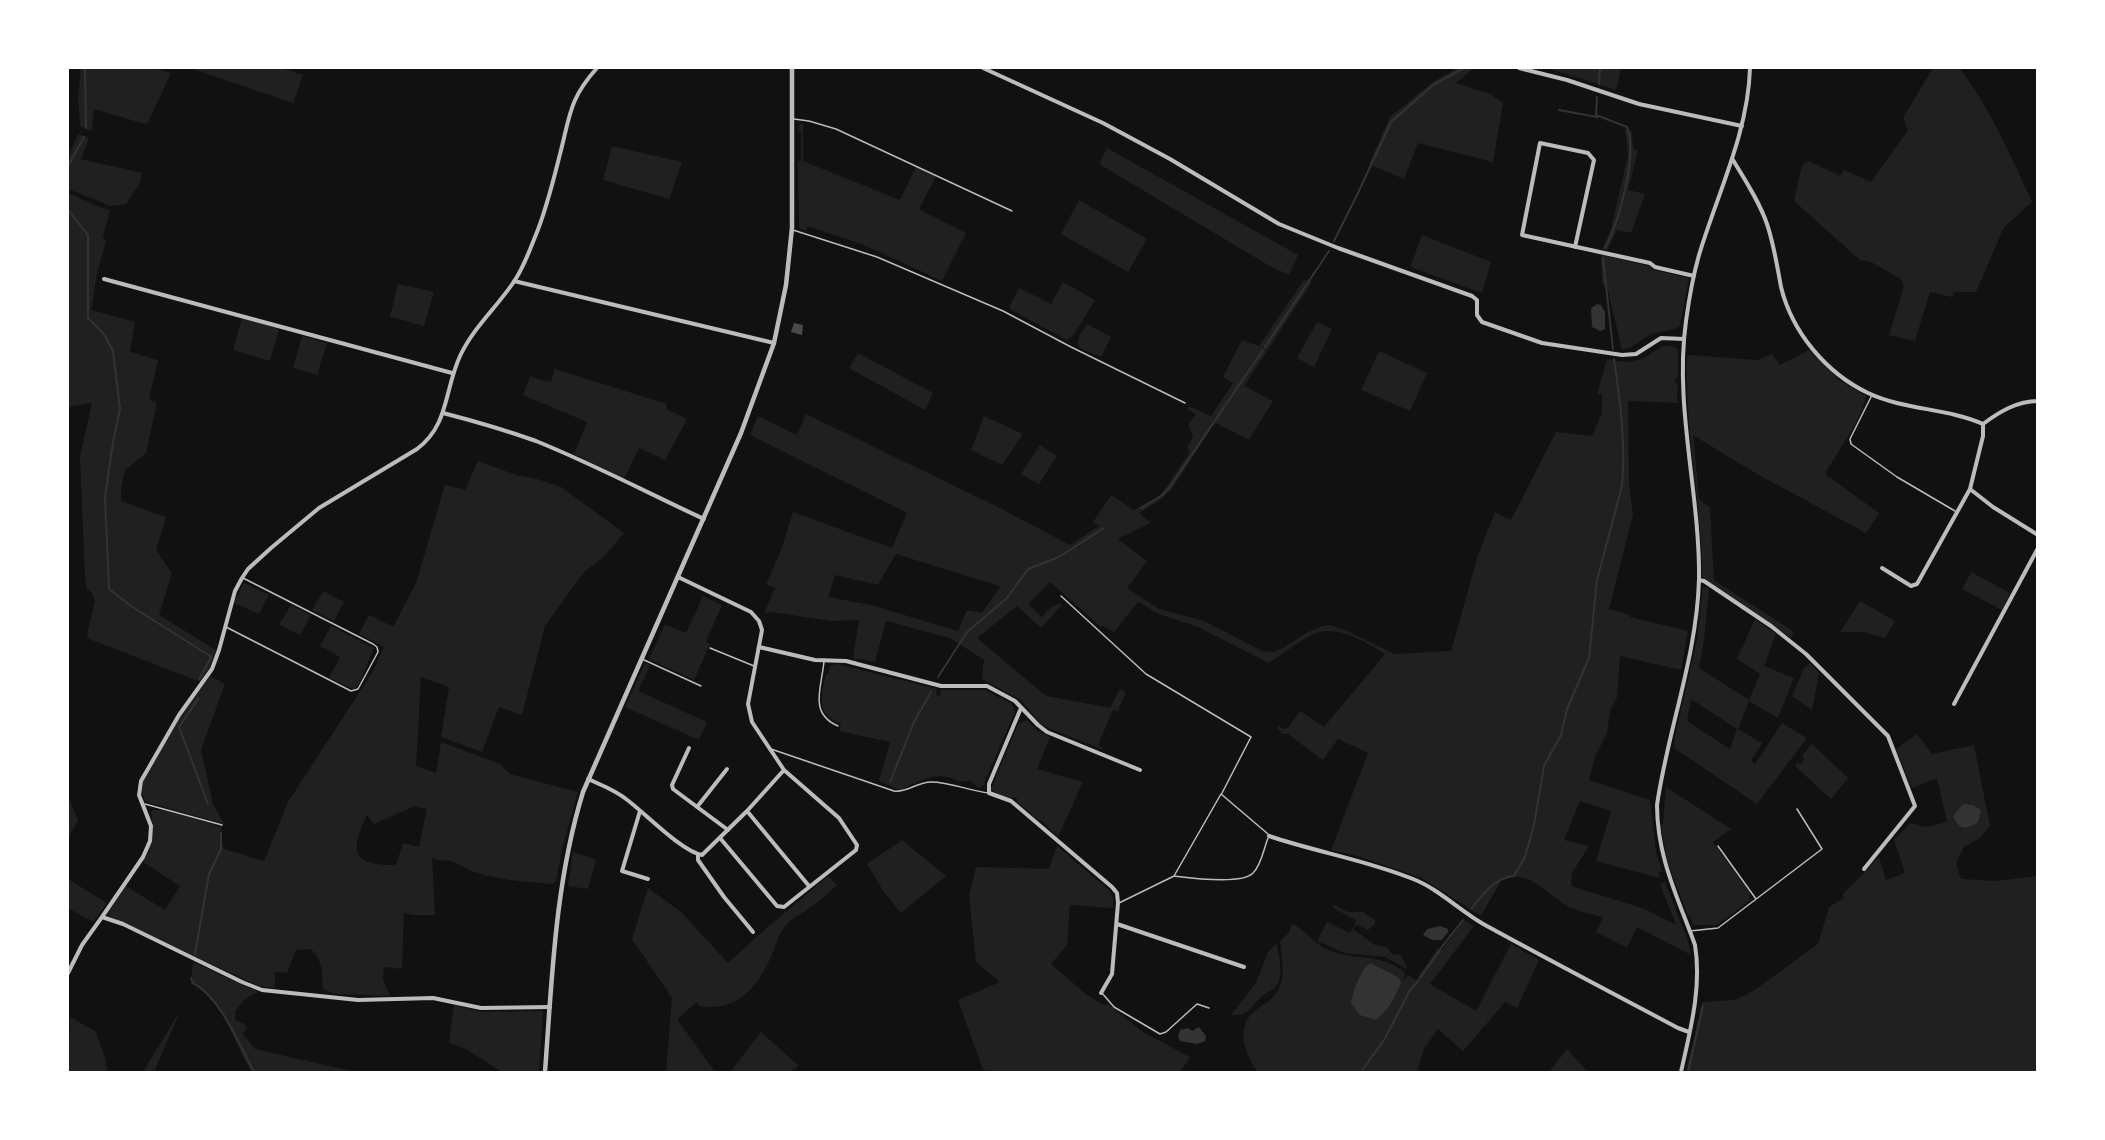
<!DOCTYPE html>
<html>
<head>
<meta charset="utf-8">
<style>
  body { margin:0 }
  #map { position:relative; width:2105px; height:1140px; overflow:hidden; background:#111; font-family:"Archivo Narrow",sans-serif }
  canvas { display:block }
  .frame { position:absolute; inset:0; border:69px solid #fff; pointer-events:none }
</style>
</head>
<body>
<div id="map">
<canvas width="2105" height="1140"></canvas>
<div class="frame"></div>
</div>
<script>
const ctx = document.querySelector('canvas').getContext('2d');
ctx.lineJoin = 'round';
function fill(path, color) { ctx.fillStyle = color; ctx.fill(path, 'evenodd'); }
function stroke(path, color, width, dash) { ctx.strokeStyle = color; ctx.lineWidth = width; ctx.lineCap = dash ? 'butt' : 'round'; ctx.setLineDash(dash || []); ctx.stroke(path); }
const green = new Path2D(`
  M81 68H153L171 73 147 124C129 120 113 114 94 109L92 131 80 126 78 98Z
  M190 68H281L303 75 293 103Z
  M1458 68H1474L1456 83 1490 94 1503 103 1493 162 1418 143 1404 179 1369 164 1390 117 1434 81Z
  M1547 68H1621L1616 90Z
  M1933 68H1959C1990 108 2011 156 2032 202L2004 227 1976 292H1954L1952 297 1930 292 1915 341 1889 335 1904 286 1901 279 1871 262 1860 260 1794 201 1802 165 1809 161 1840 176 1844 170 1871 182 1908 130 1903 118Z
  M803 123V161L900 200 916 167 936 176 919 209 966 233 942 281 864 245 807 226 806 231 799 228 798 161H801V131H798L799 125Z
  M1625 128 1632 132 1633 149 1638 151 1628 190 1645 194 1631 233 1617 230 1607 250 1602 249 1611 229 1628 155Z
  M78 134 89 138 81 159 142 173 140 183 126 204 111 206 68 189V158Z
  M612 146 682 162 669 199 603 180Z
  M1107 148 1298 255 1289 275 1268 265 1099 164Z
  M68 193 102 208 110 210 103 236 106 241 97 274 91 310 135 322 130 352 158 360 149 399 157 403 146 453 125 470 121 489V501L166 517 156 550 172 573 159 615 216 650 209 668 201 682 89 639 87 635 95 601 92 593 87 589 85 576 80 457 92 403 68 407Z
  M1079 200 1147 239 1128 272 1061 234Z
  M1422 235 1491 262 1482 293 1410 267Z
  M1601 255 1649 266 1653 270 1689 278 1680 326C1671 332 1662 330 1652 334 1640 339 1636 347 1622 350L1608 290 1602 283Z
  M1304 280 1312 282 1244 386 1273 401 1249 440 1215 423 1171 490 1159 501 1139 513 1151 523 1118 539 1147 561 1127 588 1159 609 1204 621 1262 651 1274 652 1283 648 1306 633 1320 627 1329 625 1345 630 1395 654 1451 651 1478 555 1495 512 1511 520 1556 432 1592 436 1602 413V395L1597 394 1607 359C1616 361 1626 363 1635 361 1653 359 1658 338 1678 349V378H1675V383H1678L1677 398 1679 403 1628 401 1629 484 1633 515 1609 609 1630 615V617L1688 631 1681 670 1620 656 1617 697 1610 711 1607 733 1595 757 1589 780 1650 800 1656 851 1662 872 1658 873 1660 878 1596 861 1611 811 1580 801 1564 840 1589 846 1572 873 1571 886 1645 909 1676 925 1660 884 1665 882 1687 938 1691 955 1637 927 1627 948 1596 932 1603 917C1592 914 1578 912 1567 906 1549 895 1524 865 1501 881L1481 916 1422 878 1354 855 1331 850 1368 753 1338 739 1323 760 1288 734H1282L1277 728 1279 726 1283 729 1288 728 1300 711 1324 727 1385 654C1368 643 1338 625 1316 633 1301 639 1283 654 1269 663L1198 627 1159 614 1138 602 1114 632 1103 626 1101 627 1050 582 1028 604 1042 617 1050 608 1060 603 1062 605 1041 628 1017 606 977 638 1046 696 1110 708 1120 689 1126 692 1118 711 1113 710 1098 745 1103 748 1102 749 1048 728 1041 724 1021 700 982 679 984 660 950 638 886 621 875 662 853 658 859 620 831 621 772 612 764 613 775 588 766 584 780 553 793 512 892 548 907 513 750 435 758 416 797 435 806 414 998 507 1070 545 1099 526 1093 522 1111 495 1134 510 1160 496 1190 452 1187 448 1193 436 1188 425 1196 414 1187 409 1189 406 1211 416 1233 383 1223 377 1242 340 1259 346ZM896 554 999 586 1000 587 982 613 967 610 958 631 871 605 828 597 835 575 878 585Z
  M1063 282 1095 300 1073 336 1067 340 1011 310 1009 307 1019 288 1051 304Z
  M398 284 434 292 424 326 390 317Z
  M242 318 279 329 270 361 233 350Z
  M1317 322 1332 329 1314 367 1297 358Z
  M1087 324 1111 337 1101 357 1080 348C1074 340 1083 331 1087 324Z
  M302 336 327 343 317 375 293 368Z
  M1809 350 1839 380 1866 396C1861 421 1838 451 1825 474L1879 513 1866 533 1757 474 1693 435 1699 499 1710 508 1714 580 1794 632 1791 638 1705 579 1702 575C1702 501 1684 429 1687 355L1758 360 1772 354 1780 365Z
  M1379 351 1427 373 1410 411 1361 390Z
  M858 353 933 393 925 410 849 368Z
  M555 369 667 404 666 409 687 419 665 460 639 448 624 479 574 454 587 422 523 395 530 377 551 382Z
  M984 416 1023 434 1002 465 971 450Z
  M1040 445 1057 456 1039 484 1021 474Z
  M478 461 516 475 537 479 561 487 624 533 605 556 584 572 545 626 522 715 499 707 482 752 441 737 449 687 421 677 416 766 436 773 441 742 500 764 510 774 578 792 563 846 556 881 553 884C527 882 502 880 477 873 468 870 459 863 450 861 444 860 438 861 432 858L435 915H413L404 913 402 969 384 967 383 979 390 996 335 994 323 989C322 973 323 961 311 949L296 950 287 973 275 972V988L259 986 110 917 108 913 126 886 165 910 180 886 143 862C152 844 154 831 151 812L153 810H164L222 827 220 837 224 849 264 861 288 802 372 673 384 647 359 634 369 615 393 627 416 583 445 485 465 490ZM415 806 427 809 419 847 403 843 396 865C352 866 349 852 367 815L374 824Z
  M1971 572 2010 593 2002 610 1962 589Z
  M244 583 269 595 259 614 234 603Z
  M1703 586 1709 589 1704 639 1699 668 1749 700 1760 674 1737 659 1755 619 1776 634 1764 666 1794 678 1778 718 1749 701 1738 729 1762 743 1751 761 1755 764 1782 723 1807 738 1757 804 1674 748 1675 736 1697 640ZM1691 699 1737 729 1730 749 1687 721Z
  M323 591 344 602 334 621 312 610Z
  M703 596 722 605 706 641 710 644 694 680 649 659 665 624 686 633Z
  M1860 601 1895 621 1885 638 1864 632H1840Z
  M291 605 311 615 300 635 279 625Z
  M331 626 374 648 358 686 353 689 329 678 340 657 320 646Z
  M645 663 650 665 638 691 707 722 699 740 625 707Z
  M1810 663 1819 673 1812 710 1792 696 1804 668Z
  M837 664 937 689 936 695 940 696 941 690H985L1012 704 1015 712 984 783 986 784 978 788C973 780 969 780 960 782 936 769 921 781 899 790L879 781 890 742 839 731 841 724C815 712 821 699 826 674H828L830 666Z
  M210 676 225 684 201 750 213 804 224 824 150 803 145 800 141 791 143 781 181 715Z
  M1026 720 1038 731 1050 737 1037 769 1083 782 1058 837 1041 820H1038L1017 802 1018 800 1015 797C1009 799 995 794 991 789L1018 724Z
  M1917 734 1932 754 1974 745 1990 826 1980 838 1964 847 1956 863 1961 879 1996 881 2037 876V1072H1686L1702 1002 1735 1000 1753 991 1818 944 1829 907 1844 898 1843 894 1879 857 1886 880 1905 873 1894 840 1910 823 1925 827 1947 822 1937 778 1912 788 1896 749Z
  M1812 744 1848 778 1831 799 1795 766 1797 763 1801 764 1804 759 1802 755Z
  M1666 787 1731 829 1713 842 1750 893 1749 901 1717 925H1693L1690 916H1688L1668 864 1661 827 1663 824Z
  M68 796 78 820 68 838Z
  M902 840 946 876 901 913 884 892 867 864Z
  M1057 846 1109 890 1113 898V908L1070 905 1067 945 1051 964 1087 995 1102 1004 1109 1005 1143 1032 1190 1057 1180 1072H1000L983 1070 958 1000 1000 982 976 962 969 896 976 867 1049 869Z
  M573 852 596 860 588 889 568 886Z
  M828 876 837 885C828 893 818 902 808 909 802 914 794 917 789 922 778 933 776 945 770 959 756 990 735 1012 699 1006L697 1002 677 1019 715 1072H666L672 998 632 939 648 888 681 912 728 963 763 931Z
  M68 879 107 903 93 922 68 908Z
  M1334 905 1348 912H1363L1375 920V924L1368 930 1357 925 1356 927 1354 926 1356 920 1333 908Z
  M1464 920 1474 926 1430 984 1476 1011 1511 944 1539 960 1517 1008 1505 1002 1463 1051 1438 1029 1424 1049 1417 1072H1258C1244 1054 1235 1025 1256 1010 1267 1001 1272 1002 1279 988 1286 974 1281 956 1280 941L1289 933 1292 924C1304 928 1313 943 1326 949 1354 962 1375 951 1403 971L1405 974 1403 980 1408 975 1416 980 1438 948 1442 950Z
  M1327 922 1350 933 1353 927 1354 930 1375 945 1387 947 1392 954 1401 955 1407 969 1385 957 1345 953 1317 941Z
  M1277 943C1278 955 1283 969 1279 981 1276 990 1272 989 1266 993 1252 1002 1252 1017 1231 1015L1256 983 1268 952Z
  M193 962 258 992 245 999 235 1012V1020L245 1024 247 1029 242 1033 255 1049 356 1072H252C236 1049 220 992 191 984Z
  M454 1005 482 1012 541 1011 543 1013 539 1072H502L464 1048 449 1043Z
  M181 1009 154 1072H143Z
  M70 1017 95 1031 105 1057 107 1072H68Z
  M761 1032 799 1066 789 1072H730Z
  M1567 1049 1588 1072H1549Z`);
const water = new Path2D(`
  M1597 304 1601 305 1605 312V329L1600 331 1592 327 1591 308Z
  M1963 804 1973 805 1981 810 1978 822C1967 830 1959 830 1953 816Z
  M1440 926 1448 929V932L1442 940H1432L1423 935 1427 929Z
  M1371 963C1380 970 1396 972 1401 982 1396 996 1388 1012 1375 1020L1360 1015 1351 1003C1353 992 1361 967 1371 963Z
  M1199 1027 1206 1036 1205 1041 1197 1044 1180 1041 1178 1036 1180 1030 1188 1028 1192 1031Z`);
const stream = new Path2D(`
  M85 68 86 128
  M1599 84 1600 68
  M1597 97 1596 115 1627 127C1638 154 1619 222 1605 248
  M1559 110 1597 117
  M68 166 84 137
  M68 210 88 235V318L104 334 113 351 120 409 113 442 105 498 109 589 131 606 210 656 211 658 199 679
  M1334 241 1358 193 1391 122 1433 85 1464 68
  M1603 258 1613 349
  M1265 347 1329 251
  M1141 508 1161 496 1169 488 1263 350
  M938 677 967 632 1007 598 1028 569 1059 557 1104 528
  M198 699 179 727 208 804
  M890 782 914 722 931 692
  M1471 909C1483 894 1494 878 1514 876L1525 857 1534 825 1544 766 1561 735 1567 709 1589 658 1597 580 1622 486C1626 444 1620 401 1614 359
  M1441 948 1463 920
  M195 954 209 874 221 849V833
  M191 978 193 983C221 998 239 1044 254 1072
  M1420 978 1440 950
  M1361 1072 1384 1040 1410 990 1418 981
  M1688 1072 1703 1006`);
const building = new Path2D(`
  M794 323 803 325 802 335 791 332Z`);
const service = new Path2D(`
  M794 119 809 121 836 129 1012 211
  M793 230 877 257 1003 311 1071 347 1185 403
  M1872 395 1850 439 1851 444 1897 477 1955 511
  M1061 596 1146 674 1251 737 1222 793
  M226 627 351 691 358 689 378 652 377 647 373 644 243 578
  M710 648 754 666
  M642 659 701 686
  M824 661C822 687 808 713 838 726
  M771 749 894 791C907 793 917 782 931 782 951 782 969 791 989 793
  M145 804 222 825
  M1718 846 1756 899
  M1174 876C1190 878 1242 885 1253 873 1261 866 1264 848 1268 838
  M1119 903 1174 876 1221 794 1268 834
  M1690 931 1718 928 1822 849 1797 809
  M1102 993 1114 1007 1160 1034 1166 1032 1197 1004 1209 1008`);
const minor = new Path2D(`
  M983 68 1103 123 1170 159 1279 224 1338 248 1472 296 1477 300V315L1482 322 1542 343 1622 355 1636 354 1661 338 1684 339
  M1519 68 1567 80 1639 104 1742 126
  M1733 160C1745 180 1759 201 1767 224 1774 245 1777 265 1781 287 1792 332 1826 373 1868 393 1904 410 1947 408 1983 424
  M1575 247 1594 160 1588 153 1540 143 1522 235 1650 263 1655 267 1694 276
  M104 279 452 373
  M514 281 774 343
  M443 413C474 421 505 430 536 441 593 464 648 493 704 519
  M1983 424V436L1970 489 1993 507 2038 535
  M1983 424C1999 412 2017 401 2038 401
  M1882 568 1911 586 1917 584 1970 489
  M678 577 751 612 759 621 762 630 748 704 752 722 784 770 839 818 857 845 856 850 784 907 777 906 720 838
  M1699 580 1704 581 1771 626 1806 654 1888 736 1915 806 1864 869
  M759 647 815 660 846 661 941 686H987L1015 701 1038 725 1047 732 1140 770
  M1954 704 2038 548
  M1021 708 989 784V793L1011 801 1112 887 1117 893 1118 903 1112 974 1101 993
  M689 748 672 785 673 789 728 830
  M588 779C601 785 615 790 626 799 644 812 682 852 702 855L747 811 784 770
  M697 807 727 769
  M640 811 622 871 648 879
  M747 811 809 886
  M1269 836C1316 852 1366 860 1413 879 1439 889 1460 911 1485 925 1549 960 1614 994 1678 1028L1689 1032
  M698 854V860L724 897 753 932
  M102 917 143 857 150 841 151 826 139 795 141 781 179 715 212 669 219 650 235 591 242 578 248 569 271 548 319 508 417 449C449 425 444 391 460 356 473 328 496 308 513 283 523 269 529 252 535 237 546 211 553 182 560 154 570 116 569 99 597 68
  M1117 924 1244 967
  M68 973 82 945 102 917 123 924 242 982 262 990 358 1000 433 998 481 1008 550 1007
  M1681 1072C1690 1031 1702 988 1695 945 1678 898 1657 857 1657 805 1668 729 1697 656 1699 579 1700 493 1674 407 1686 321 1689 299 1693 276 1699 255 1718 192 1748 133 1750 68`);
const tertiary = new Path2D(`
  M545 1072C552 978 555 883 583 792L741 433 774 343 786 285 792 228V68`);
fill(green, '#202020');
fill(water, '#333');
stroke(stream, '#333', 2);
fill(building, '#4a4a4a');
stroke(service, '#bcbcbc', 1.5);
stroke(minor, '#bcbcbc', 4);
stroke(tertiary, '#bcbcbc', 4.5);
</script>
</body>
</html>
